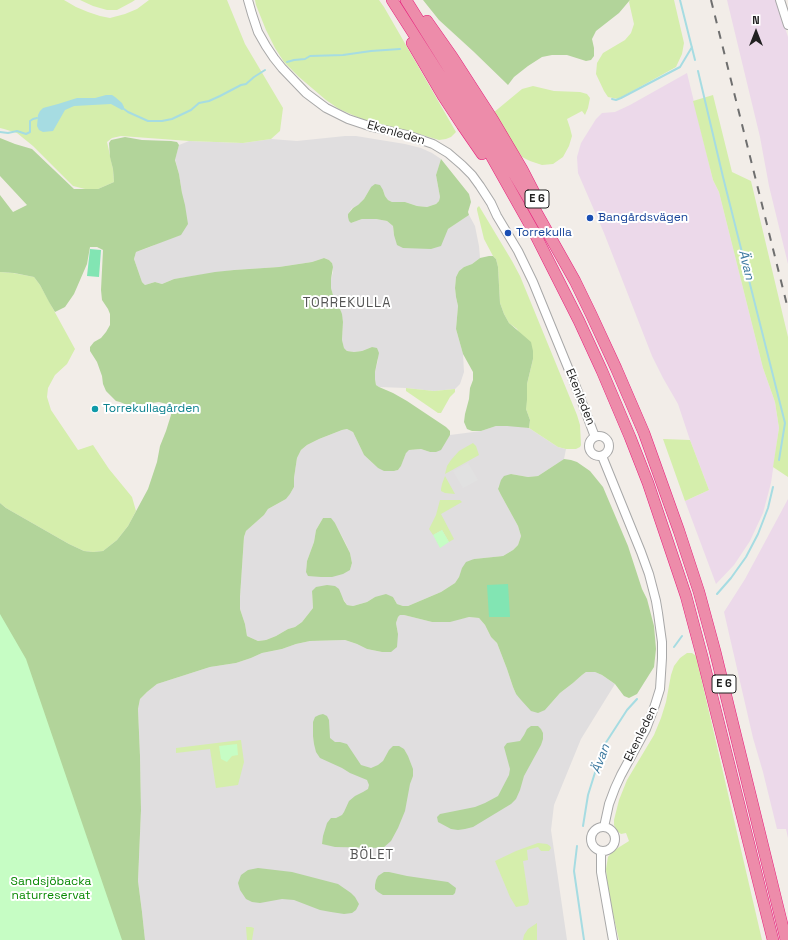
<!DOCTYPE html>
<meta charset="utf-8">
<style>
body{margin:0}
#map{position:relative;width:788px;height:940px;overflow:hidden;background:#f2ede8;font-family:"Space Grotesk",sans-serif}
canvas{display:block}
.north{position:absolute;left:736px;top:12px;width:40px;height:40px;-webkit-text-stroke:3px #fff;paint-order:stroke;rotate:0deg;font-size:11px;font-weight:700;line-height:16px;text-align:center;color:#212121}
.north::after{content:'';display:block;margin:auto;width:14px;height:18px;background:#212121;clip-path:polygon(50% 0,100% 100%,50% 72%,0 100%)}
</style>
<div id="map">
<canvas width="788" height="940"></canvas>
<div class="north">N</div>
</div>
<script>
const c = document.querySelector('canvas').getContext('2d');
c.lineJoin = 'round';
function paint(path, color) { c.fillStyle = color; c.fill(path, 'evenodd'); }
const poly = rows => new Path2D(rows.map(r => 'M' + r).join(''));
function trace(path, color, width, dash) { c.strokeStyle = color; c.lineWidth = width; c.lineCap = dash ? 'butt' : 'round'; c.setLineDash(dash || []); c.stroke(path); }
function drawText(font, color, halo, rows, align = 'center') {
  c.font = font + ' "Space Grotesk",sans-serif'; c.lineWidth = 4; c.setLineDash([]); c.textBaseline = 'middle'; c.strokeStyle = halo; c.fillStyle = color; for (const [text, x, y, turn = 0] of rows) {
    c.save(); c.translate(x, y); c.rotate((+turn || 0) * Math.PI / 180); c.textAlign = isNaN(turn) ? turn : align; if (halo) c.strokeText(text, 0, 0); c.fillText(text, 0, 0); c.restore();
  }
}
paint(poly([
 [345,136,356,136,405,144,421,148,432,153,441,159,436,175,440,197,439,201,436,204,427,207,417,206,405,202,392,202,388,200,385,196,383,190,371,187,364,199,358,206,352,208,348,214,351,223,362,219,376,219,387,221,393,226,394,235,448,229,469,215,475,226,479,246,480,258,472,264,464,267,459,271,456,277,455,288,456,297,458,306,456,329,463,354,464,372,460,384,455,389,434,391,406,388,379,387,376,385,375,379,375,372,378,360,372,347,362,351,354,352,347,351,344,348,342,340,343,322,340,307,333,295,331,288,331,279,333,272,332,263,329,260,324,258,312,262,279,267,234,270,174,279,162,284,155,282,145,285,142,282,134,259,136,252,150,247,163,241,182,193,179,174,175,159,179,145,189,141,243,143,271,139,297,141],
 [496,426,515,426,529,428,558,447,566,449,564,459,538,476,528,477,511,474,499,485,498,489,501,495,518,526,521,536,518,545,513,550,503,556,474,559,463,568,459,577,455,583,441,592,408,606,403,606,397,604,393,597,375,597,367,602,353,606,347,605,341,595,312,591,313,608,302,622,295,627,288,629,276,636,266,640,258,641,247,636,245,624,240,609,240,597,244,537,246,531,264,515,268,509,286,499,290,494,294,487,294,478,297,458,301,450,307,445,319,439,342,430,347,429,353,432,364,455,378,468,394,471,398,470,401,466,406,452,409,450,421,449,430,452,446,441,450,435,481,431],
 [323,518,335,523,346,544,350,553,352,563,350,570,306,572,307,561,314,542,316,530],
 [400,615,404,615,432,622,440,622,469,617,479,618,485,625,491,637,497,643,507,669,513,687,516,694,545,710,560,693,573,683,582,675,586,672,595,672,602,675,615,684,581,739,554,805,551,830,567,940,145,940,142,912,138,881,141,810,140,756,138,709,140,699,147,692,157,684,210,667,236,663,251,658,262,653,282,649,296,644,310,641,345,640,357,644,367,649,382,652,398,634,396,623,398,617]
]), '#e0dedf');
paint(poly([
 [727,0,776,0,788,37,788,264,769,186,760,137],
 [687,73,713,180,719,192,763,368,775,402,779,428,771,483,763,513,750,541,734,565,716,584,685,501,709,490,690,440,678,404,663,378,652,356,604,233,578,173,577,157,581,143,596,119,602,113,615,112,630,105],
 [788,499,788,838,786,829,777,829,763,772,753,738,724,612,745,579]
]), '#ecd9ea');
paint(poly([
 [0,0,64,0,76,7,88,12,100,16,110,18,125,14,137,9,149,0,227,0,245,44,283,108,280,131,271,139,243,143,189,141,121,136,112,138,107,142,113,169,114,182,98,189,85,189,73,186,33,146,17,133,4,129,0,128],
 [80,0,135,0,132,2,117,10,107,10,93,6],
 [255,0,379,0,384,7,456,132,451,137,446,139,439,140,412,132,364,120,339,109,326,100,299,77,284,62,275,48,266,30,256,5],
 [630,0,674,0,684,43,682,54,676,67,618,99,608,97,604,91,596,74,597,63,603,53,625,40,631,33,634,24,629,2],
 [533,86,554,91,580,92,587,94,590,98,588,108,585,115,582,111,567,119,570,128,572,136,569,146,563,157,553,164,542,165,530,161,522,157,493,113,522,89],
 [713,95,732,172,751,181,788,337,788,477,773,467,779,428,775,402,763,368,719,192,713,180,693,101],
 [479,206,512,261,520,276,577,415,580,425,581,445,580,447,576,449,566,449,558,447,529,428,530,420,526,409,527,384,533,359,517,329,509,323,504,314,500,303,498,267,496,259,493,256,484,239,477,210,477,208],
 [0,272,13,273,34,277,40,285,75,349,67,364,55,375,48,388,47,397,51,410,78,450,93,445,109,469,132,497,136,511,128,526,117,540,103,551,93,552,84,551,69,544,6,508,0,503],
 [406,388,434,391,455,389,455,392,450,397,441,413,438,413,406,391],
 [663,439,690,440,709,490,685,501],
 [473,443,476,446,479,455,445,474,447,466,451,460,459,451],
 [445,476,455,494,445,493,441,491,441,489,442,484],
 [440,500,460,500,462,502,441,514,454,539,449,542,442,530,433,535,429,529,436,515],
 [687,653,692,653,696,656,762,940,619,940,608,892,606,869,608,857,613,851,629,841,626,833,621,834,617,831,614,825,614,820,619,800,627,780,654,735,661,718,666,702,671,675,674,666,680,658],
 [241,740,244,762,238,785,216,788,210,749,176,753,176,748],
 [538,843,547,844,550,846,551,848,549,851,541,851,538,847,527,850,528,860,523,861,529,902,527,905,516,907,510,897,495,861,516,851],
 [537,923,537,940,523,940,524,935,528,929],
 [246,927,251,927,254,928,252,940,247,940]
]), '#d5eeac');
paint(poly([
 [423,0,630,0,619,13,596,31,592,39,594,48,594,56,591,60,586,61,567,55,552,55,542,57,528,66,514,77,508,85,474,52,439,20],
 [125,137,142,140,171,141,177,142,179,145,175,160,179,174,182,193,185,205,188,224,181,235,136,252,134,259,142,282,145,285,155,282,162,284,174,279,215,272,234,270,279,267,312,262,324,258,329,260,332,263,333,267,331,279,331,288,333,295,337,301,342,314,343,322,342,340,344,348,347,351,354,352,362,351,372,347,377,348,379,353,375,372,375,379,376,385,379,387,393,393,407,401,446,427,450,431,450,435,441,450,436,452,430,452,421,449,409,450,406,453,401,466,398,470,394,471,384,471,378,468,364,455,353,432,347,429,342,430,319,439,307,445,301,450,297,458,294,478,294,487,290,494,286,499,268,509,264,515,246,531,244,537,240,597,240,609,245,624,247,636,258,641,266,640,276,636,288,629,295,627,302,622,313,608,312,591,316,587,327,585,335,586,339,589,344,601,347,605,353,606,367,602,375,597,386,594,393,597,397,604,403,606,408,606,441,592,455,583,459,577,462,568,466,562,474,559,503,556,513,550,518,545,521,536,518,526,501,495,498,489,501,480,504,476,511,474,528,477,538,476,564,459,571,460,577,462,590,471,603,487,628,546,642,589,647,599,654,626,656,649,654,667,637,694,629,698,624,696,615,684,602,675,595,672,586,672,582,675,573,683,560,693,545,710,538,713,531,711,521,700,516,694,513,687,507,669,497,643,491,637,485,625,479,618,469,617,450,622,432,622,404,615,400,615,398,617,396,623,398,634,397,647,391,652,382,652,367,649,357,644,345,640,310,641,296,644,282,649,262,653,251,658,236,663,210,667,157,684,147,692,140,699,138,709,140,756,141,810,138,881,142,912,145,940,0,940,0,503,6,508,69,544,84,551,93,552,103,551,117,540,128,526,148,489,157,462,160,446,166,431,171,415,171,409,167,404,159,402,137,405,127,405,120,402,116,401,106,391,103,384,102,376,97,362,90,351,90,347,94,342,101,338,106,332,110,325,110,314,108,309,102,300,101,290,103,250,97,247,90,247,87,264,74,294,65,307,55,312,49,302,40,285,34,277,14,273,0,272,0,195,13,212,27,205,0,176,0,138,15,144,32,149,74,189,98,189,114,182,113,169,110,157,109,143,111,140],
 [441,159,469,194,471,202,468,212,469,215,448,229,441,246,431,249,403,248,397,245,394,235,393,226,387,221,376,219,362,219,351,223,349,221,348,217,348,214,353,208,358,205,364,199,371,187,375,184,380,185,383,190,385,196,388,200,392,202,405,202,417,206,427,207,436,204,439,201,440,197,436,175],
 [489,256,493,256,496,259,498,267,500,303,504,314,509,323,531,342,533,351,533,359,527,384,527,400,526,409,530,420,529,428,507,426,496,426,481,431,472,431,467,429,464,422,465,414,469,399,470,388,473,380,473,372,463,354,456,329,458,306,456,297,455,288,456,277,459,271,464,267,472,264,480,258],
 [323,518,331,518,335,523,350,553,352,563,350,570,343,574,332,577,321,577,308,576,306,572,307,561,314,542,316,530],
 [323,714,327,716,329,720,330,738,335,742,340,742,347,744,361,765,371,768,378,765,383,761,389,750,393,746,399,746,404,749,408,756,413,769,413,776,410,784,405,811,398,828,391,841,383,848,335,847,322,844,323,836,327,823,331,818,336,818,342,815,344,812,349,801,355,796,363,792,368,789,369,785,367,780,350,773,342,768,320,758,316,752,314,744,313,736,313,722,315,717,319,715],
 [531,726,538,726,541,729,543,733,543,739,541,745,524,776,520,790,516,799,511,804,473,827,465,829,458,830,451,829,438,822,437,817,440,814,475,807,485,803,498,796,509,775,510,769,504,747,507,743,520,741,524,735,527,729],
 [258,868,292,872,338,884,351,893,355,897,359,904,356,910,352,913,344,914,331,912,320,910,294,900,282,899,260,903,252,902,246,899,240,890,238,883,241,875,248,870],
 [384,872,389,872,407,876,448,882,456,888,455,893,453,895,383,895,378,892,375,889,375,885,376,880,378,876]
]), '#b2d49a');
paint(poly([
 [442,530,449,542,440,548,433,535],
 [0,614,26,659,122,940,0,940],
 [237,744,238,755,232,756,227,762,221,759,219,746]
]), '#c6fdc4');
paint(poly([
 [90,249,101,250,99,277,87,276],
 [508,584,510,617,489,617,487,585]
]), '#82e5b3');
paint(poly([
 [468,463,478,480,463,488,453,471]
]), '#e1e1e1');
paint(poly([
 [106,95,112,95,115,97,122,103,124,107,124,109,122,110,111,104,74,106,65,110,53,131,43,132,39,130,37,126,38,115,40,111,43,108,58,104,77,98,95,98]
]), '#a6dce2');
trace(poly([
 [680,0,695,60],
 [287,62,294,60,305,59,310,56,343,55,371,51,400,49],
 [698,71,723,177,785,423,779,460],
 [612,99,616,100,621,98,680,67,692,47],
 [124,109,128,112,148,121,162,121,172,119,191,110,199,103,209,101,220,96,241,85,246,84,254,77,265,70],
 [0,132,8,133,17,131,26,134,30,132,30,121,33,119,37,118],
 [717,594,731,578,746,557,758,534,768,508,773,487],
 [674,647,682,636],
 [583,826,588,795,598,763,605,744,627,710,637,699],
 [577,846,574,871,584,940]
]), '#a6dce2', 2);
const tertiary = poly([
 [248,0,252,14,258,32,266,46,274,58,282,68,306,93,326,108,348,119,372,127,407,135,433,144,448,153,462,165,472,175,480,186,491,203,497,216,518,251,533,282,580,397,595,437],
 [780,0,788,25],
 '589 446a10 10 0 1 1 20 0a10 10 0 1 1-20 0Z',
 [602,456,641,552,649,574,656,601,658,613,662,642,662,658,660,689,655,705,646,729,621,775,615,788,609,804,604,827],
 '591 839a12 12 0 1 1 24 0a12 12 0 1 1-24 0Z',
 [601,851,601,872,613,940]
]);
const motorway = poly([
 [392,0,489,152,534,232,579,321,602,371,630,437,648,483,686,596,702,656,773,940],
 [406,0,498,147,530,201,575,281,591,314,616,368,644,433,679,531,699,592,715,651,786,940],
 [427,21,453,58,493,120,522,169,539,202],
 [412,43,443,96,462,125,482,154]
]);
trace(tertiary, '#a8a8a8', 10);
trace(motorway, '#e61f7c', 12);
trace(tertiary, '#fff', 8);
trace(motorway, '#ed8caa', 11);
trace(poly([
 [711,0,788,309]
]), '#6f6f6f', 2, [8, 8]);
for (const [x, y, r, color] of [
 [590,218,4,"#1a4fb4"],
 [508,233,4,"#1a4fb4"],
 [95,409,4,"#0f9aa8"]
]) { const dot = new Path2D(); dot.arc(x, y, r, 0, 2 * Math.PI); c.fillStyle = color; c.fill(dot); trace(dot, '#fff', 1.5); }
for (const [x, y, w] of [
 [537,199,24],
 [724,684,24]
]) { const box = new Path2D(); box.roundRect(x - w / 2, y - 9, w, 18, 3); c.fillStyle = '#fff'; c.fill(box); trace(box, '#212121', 1); }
drawText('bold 11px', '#212121', null, [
 ["E 6",537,199],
 ["E 6",724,684]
]);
drawText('12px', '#212121', '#fff', [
 ["Ekenleden",396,133,16],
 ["Ekenleden",580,397,68],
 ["Ekenleden",641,734,-64]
]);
drawText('12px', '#164399', '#fff', [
 ["Bangårdsvägen",598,218],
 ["Torrekulla",516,233]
], 'left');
drawText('12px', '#0d838f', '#fff', [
 ["Torrekullagården",103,409]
], 'left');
drawText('12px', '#0a8a05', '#fff', [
 ["Sandsjöbacka",51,882],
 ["naturreservat",51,896]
]);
drawText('italic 13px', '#3e7aa0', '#fff', [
 ["Ävan",746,265,76],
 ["Ävan",601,759,-69]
]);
c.letterSpacing = '1px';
drawText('13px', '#545454', '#fff', [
 ["TORREKULLA",347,303],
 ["BÖLET",372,855]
]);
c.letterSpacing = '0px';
</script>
